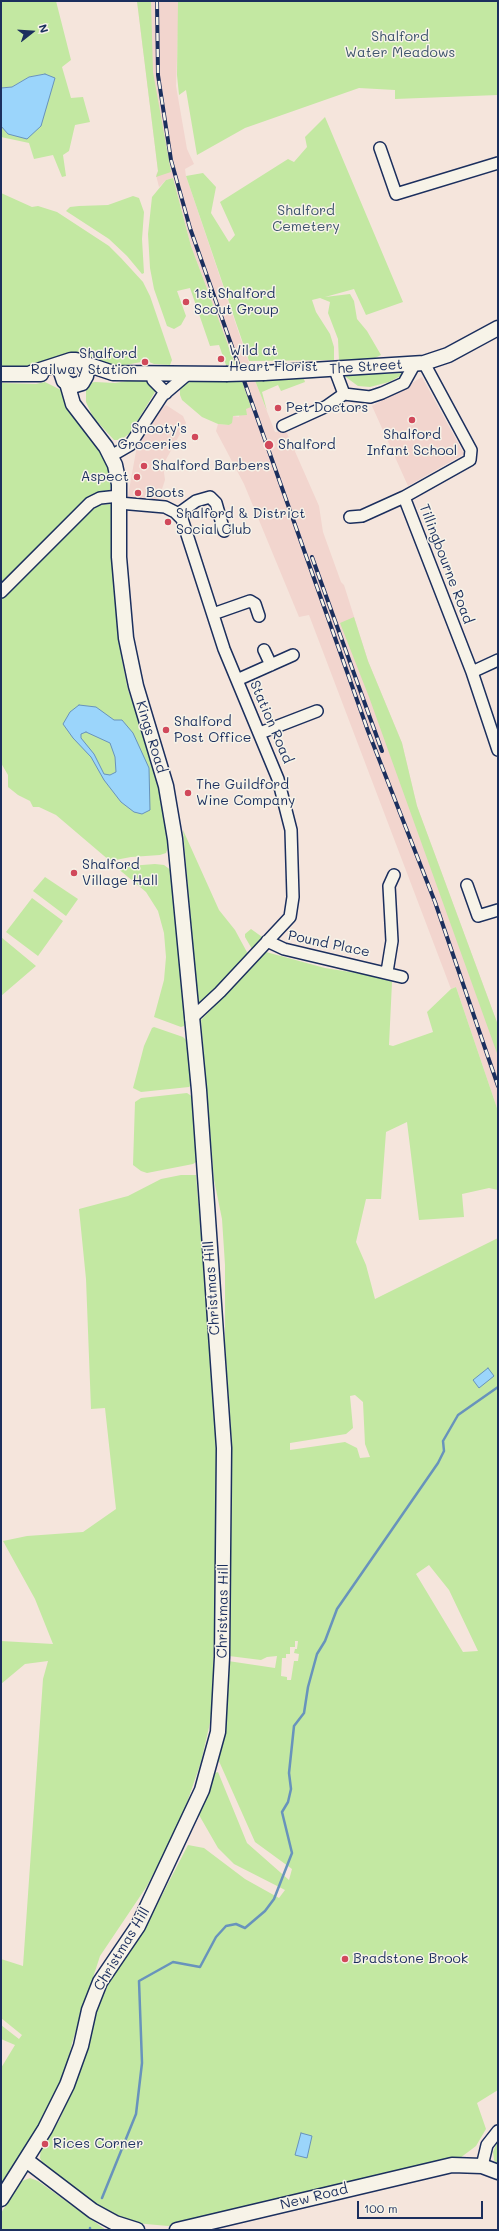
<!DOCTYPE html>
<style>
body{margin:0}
#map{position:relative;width:499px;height:2231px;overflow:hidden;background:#f5e5dc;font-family:Mali,sans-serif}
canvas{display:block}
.frame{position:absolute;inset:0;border:2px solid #1b2f5e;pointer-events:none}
.north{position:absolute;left:12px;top:12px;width:40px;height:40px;-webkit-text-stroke:3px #f7f3e8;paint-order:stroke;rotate:73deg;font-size:11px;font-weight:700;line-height:16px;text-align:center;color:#1b2f5e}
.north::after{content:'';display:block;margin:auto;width:14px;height:18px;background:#1b2f5e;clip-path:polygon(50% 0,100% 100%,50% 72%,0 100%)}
.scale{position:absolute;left:357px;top:2201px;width:126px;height:18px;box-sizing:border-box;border:2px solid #1b2f5e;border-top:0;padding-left:5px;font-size:12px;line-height:14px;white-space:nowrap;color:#1b2f5e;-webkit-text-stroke:3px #f7f3e8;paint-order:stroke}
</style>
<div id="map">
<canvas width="499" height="2231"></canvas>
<div class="frame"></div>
<div class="north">N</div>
<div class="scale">100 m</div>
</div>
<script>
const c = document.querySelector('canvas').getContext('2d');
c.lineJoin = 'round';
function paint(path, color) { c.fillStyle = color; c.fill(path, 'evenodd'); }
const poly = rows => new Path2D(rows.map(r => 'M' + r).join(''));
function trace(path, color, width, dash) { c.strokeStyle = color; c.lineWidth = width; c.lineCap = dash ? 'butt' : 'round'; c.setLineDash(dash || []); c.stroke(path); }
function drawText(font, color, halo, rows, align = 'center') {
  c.font = font + ' Mali,sans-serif'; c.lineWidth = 3; c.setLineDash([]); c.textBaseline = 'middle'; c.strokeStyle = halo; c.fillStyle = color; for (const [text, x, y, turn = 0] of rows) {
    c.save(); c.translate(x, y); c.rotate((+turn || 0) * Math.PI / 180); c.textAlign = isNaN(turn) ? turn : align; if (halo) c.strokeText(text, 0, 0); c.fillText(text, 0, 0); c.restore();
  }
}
paint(poly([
 [137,1,179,1,176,86,187,149,194,164,185,169,186,176,254,378,275,432,286,431,319,506,323,532,341,582,344,585,368,661,402,743,417,806,498,1025,498,1111,456,987,451,989,309,615,299,617,244,484,216,431,218,424,229,425,233,416,239,417,242,381,233,381,231,366,236,366,191,246,173,178,166,180,159,187,156,175,158,171],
 [422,377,464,454,408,486,372,406],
 [166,405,183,416,186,423,163,465,165,480,157,504,127,501,137,446,157,413]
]), '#f2d5ce');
paint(poly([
 [1,1,56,1,71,60,62,67,71,98,83,97,90,122,75,125,69,151,63,155,66,176,62,177,53,155,34,159,29,143,1,137,1,126,8,134,45,74,29,77,12,87,1,88],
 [137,1,151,1,153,72,171,172,156,177,158,171],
 [178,1,498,1,498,95,395,99,395,90,359,88,245,128,197,155,186,90,179,95,177,75],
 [325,117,403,302,366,315,354,289,325,297,350,294,354,301,357,319,367,331,381,355,373,359,339,361,338,339,328,313,330,302,320,298,312,300,316,312,330,334,334,347,334,360,249,361,186,176,203,173,216,187,211,213,229,242,235,235,220,202,288,159,294,162,307,147,305,137],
 [173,178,191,246,236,366,226,365,219,345,210,346,190,288,177,291,186,316,181,325,174,329,167,326,154,289,150,268,148,234,152,197,166,180],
 [1,193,32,207,38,206,57,212,109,246,121,258,143,282,150,296,172,360,170,365,154,364,147,361,114,367,93,360,85,354,75,353,66,354,46,364,1,369],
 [133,196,139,198,144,212,142,239,144,273,142,274,127,256,109,239,66,211,70,207,79,206,108,205],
 [406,373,389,382,370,387,358,386,343,375],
 [331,375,330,377,304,379,305,382,281,391,278,385,262,392,267,411,254,378],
 [146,378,156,389,155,392,130,433,121,440,114,440,93,417,86,402,86,388,90,383,95,382,115,383],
 [197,379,242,381,251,407,246,409,247,415,233,416,232,423,229,425,218,424,202,417,182,400,180,395,180,390,185,384],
 [45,382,61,390,71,413,96,443,111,473,111,487,108,493,1,586,1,383,36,384],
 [111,504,113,507,118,629,122,660,128,690,145,737,159,786,168,831,168,847,166,853,160,855,131,857,110,861,56,815,39,807,33,807,30,801,18,795,8,787,8,775,1,763,1,598,90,511,100,505],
 [354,617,368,661,402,743,417,806,498,1025,498,1056,369,697,340,623],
 [183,830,219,910,235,930,248,954,246,961,204,1003,198,1003],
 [155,864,164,865,172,871,186,1017,184,1026,181,1027,154,1017,164,980,166,957,164,933,158,911,146,892,116,867],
 [45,877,78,899,66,916,33,891],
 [32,898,63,921,38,956,6,932],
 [251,929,265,939,256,948,252,949,245,937,245,934],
 [1,937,36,966,1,996],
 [266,952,325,968,375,976,392,982,389,1045,393,1046,433,1032,427,1012,451,989,456,987,498,1111,498,1190,489,1188,462,1194,464,1217,419,1220,407,1122,386,1132,381,1199,366,1199,356,1242,366,1265,375,1299,498,1238,498,2090,477,2103,486,2129,476,2146,460,2158,168,2226,135,2223,109,2214,45,2168,40,2158,41,2147,59,2121,80,2070,98,2008,115,1968,147,1924,188,1845,204,1848,245,1879,279,1898,285,1890,234,1864,218,1848,199,1815,215,1773,218,1772,247,1843,289,1880,292,1869,255,1842,218,1759,226,1723,228,1661,275,1668,277,1656,267,1657,261,1660,229,1656,232,1445,225,1345,225,1265,222,1219,214,1180,201,1020],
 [355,1395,363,1402,365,1444,370,1457,360,1458,357,1448,345,1442,290,1450,290,1443,346,1434,353,1428,350,1396],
 [429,1565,449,1590,478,1651,463,1652,416,1574],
 [295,1641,298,1641,297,1649,295,1649,294,1653,299,1654,298,1661,294,1661,291,1680,287,1680,287,1677,281,1676,282,1658,286,1658,286,1654,290,1654,290,1647,295,1647],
 [154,1027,183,1037,187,1041,192,1084,189,1087,141,1092,133,1088,144,1046,152,1028],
 [187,1093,193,1097,196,1162,193,1164,147,1173,141,1171,133,1165,135,1102,141,1098],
 [181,1175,196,1175,217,1427,218,1474,212,1714,201,1762,181,1820,147,1886,100,1956,72,2043,65,2073,45,2118,1,2187,1,2068,15,2045,1,2039,1,2025,19,2039,22,2035,1,2018,1,1959,23,1966,43,1679,48,1661,25,1664,1,1684,1,1641,53,1644,35,1599,3,1541,27,1536,83,1532,116,1509,105,1408,91,1409,86,1279,79,1209,128,1196,161,1179],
 [498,2140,498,2166,494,2160,493,2152],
 [30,2178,38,2181,106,2230,1,2230,1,2213,22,2181]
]), '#c3e8a2');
const water = poly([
 [45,74,55,78,41,126,27,139,8,134,1,126,1,88,12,87,29,77,45,74],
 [79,705,96,707,114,720,122,720,133,733,149,768,150,810,142,814,134,812,121,802,104,780,91,757,73,738,63,724,70,712,79,705],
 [86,732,110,743,115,757,116,772,110,775,104,774,94,754,81,738,81,734,86,732],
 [488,1368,494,1376,479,1388,473,1380,488,1368],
 [301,2133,312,2136,307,2158,295,2155,301,2133]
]);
paint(water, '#9bd5fb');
trace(water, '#6893bc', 1);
trace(poly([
 [102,2198,136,2114,142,2063,139,1981,173,1962,200,1967,216,1937,226,1926,236,1924,245,1928,265,1911,274,1899,292,1853,282,1812,288,1802,291,1789,289,1773,294,1726,304,1713,308,1687,317,1654,325,1641,337,1609,438,1463,444,1451,443,1441,458,1415,498,1387],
 [90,2230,90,2228]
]), '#6893bc', 2.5);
const minor = poly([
 [380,148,396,194,498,163],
 [424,363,471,450,470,460,404,497,472,672,498,750],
 [335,370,344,394],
 [152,374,153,380,166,393],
 [283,426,327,406,344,394,370,397,382,393,404,383,414,365],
 [111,456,130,445,162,396,189,373],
 [119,503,165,507,175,512,182,519,224,649,278,779,291,830,293,897,290,917,220,992,191,1019],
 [178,514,196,501,210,497,216,503,224,531],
 [350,517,362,516,404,497],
 [1,592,90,503,100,498,119,496],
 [213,614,250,601,255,604,259,616],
 [264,650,271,665],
 [472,672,498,660],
 [237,680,293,655],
 [260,733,317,711],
 [467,885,478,916,498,910],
 [267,941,284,949,402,977],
 [387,972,392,941,389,886,394,875],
 [482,2166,487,2145,498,2131]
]);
const major = poly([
 [83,363,113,373,226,374],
 [31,373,71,360,76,360,83,363,87,370,86,376,82,383,72,386,64,381,61,372,66,363],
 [264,373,424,363,448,355,498,328],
 [1,374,41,374],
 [26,2160,93,2211,115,2223,137,2230],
 [1,2199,45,2129,67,2085,81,2046,89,2010,100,1982,138,1926,202,1790,218,1732,222,1657,224,1448,199,1090,175,839,166,786,136,686,126,638,119,557,119,484,115,465,106,447,73,404,67,383],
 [177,2230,452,2165,482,2166,498,2172]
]);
trace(minor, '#1b2f5e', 14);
trace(major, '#1b2f5e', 17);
trace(minor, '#f7f3e8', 11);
trace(major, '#f7f3e8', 14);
const rail = poly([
 [157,1,158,75,171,160,190,228,368,731,435,902,498,1086],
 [312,557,382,751]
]);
trace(rail, '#1b2f5e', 4);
trace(rail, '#f7f3e8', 2.5, [8]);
const majorBridge = poly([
 [226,374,264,373]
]);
trace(majorBridge, '#1b2f5e', 17, []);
trace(majorBridge, '#f7f3e8', 14);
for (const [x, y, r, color] of [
 [186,302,4,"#d1495b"],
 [221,359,4,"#d1495b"],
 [145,362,4,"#d1495b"],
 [278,408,4,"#d1495b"],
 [412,420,4,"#d1495b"],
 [195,437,4,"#d1495b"],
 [269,445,5,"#d1495b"],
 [144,466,4,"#d1495b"],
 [137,477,4,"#d1495b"],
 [138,493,4,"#d1495b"],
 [168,522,4,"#d1495b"],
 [166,730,4,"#d1495b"],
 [188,793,4,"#d1495b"],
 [74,873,4,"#d1495b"],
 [345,1959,4,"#d1495b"],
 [45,2144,4,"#d1495b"]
]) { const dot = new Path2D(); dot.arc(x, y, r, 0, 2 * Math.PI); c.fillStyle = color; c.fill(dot); trace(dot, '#f7f3e8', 1.5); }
drawText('14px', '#3d546c', '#f7f3e8', [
 ["Shalford",400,37],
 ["Water Meadows",400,53],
 ["Shalford",306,211],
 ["Cemetery",306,227]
]);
drawText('14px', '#1b2f5e', '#f7f3e8', [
 ["1st Shalford",194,294],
 ["Scout Group",194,310],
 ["Wild at",229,351],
 ["Heart Florist",229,367],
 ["Shalford",137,354,"right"],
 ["Railway Station",137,370,"right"],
 ["Pet Doctors",286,408],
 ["Snooty's",187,429,"right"],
 ["Groceries",187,445,"right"],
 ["Shalford",412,435,"center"],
 ["Infant School",412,451,"center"],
 ["Shalford",278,445],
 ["Shalford Barbers",152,466],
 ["Aspect",129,477,"right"],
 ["Boots",146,493],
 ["Shalford & District",176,514],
 ["Social Club",176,530],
 ["Shalford",174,722],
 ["Post Office",174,738],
 ["The Guildford",196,785],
 ["Wine Company",196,801],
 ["Shalford",82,865],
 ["Village Hall",82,881],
 ["Bradstone Brook",353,1959],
 ["Rices Corner",53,2144]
], 'left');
drawText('14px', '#1b2f5e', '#f7f3e8', [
 ["The Street",366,367,-4],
 ["Tillingbourne Road",446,564,69],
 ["Station Road",271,722,67],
 ["Kings Road",151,737,73],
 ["Pound Place",329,944,12],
 ["Christmas Hill",212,1288,-94],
 ["Christmas Hill",223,1611,-89],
 ["Christmas Hill",122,1949,-59],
 ["New Road",314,2197,-14]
]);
</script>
